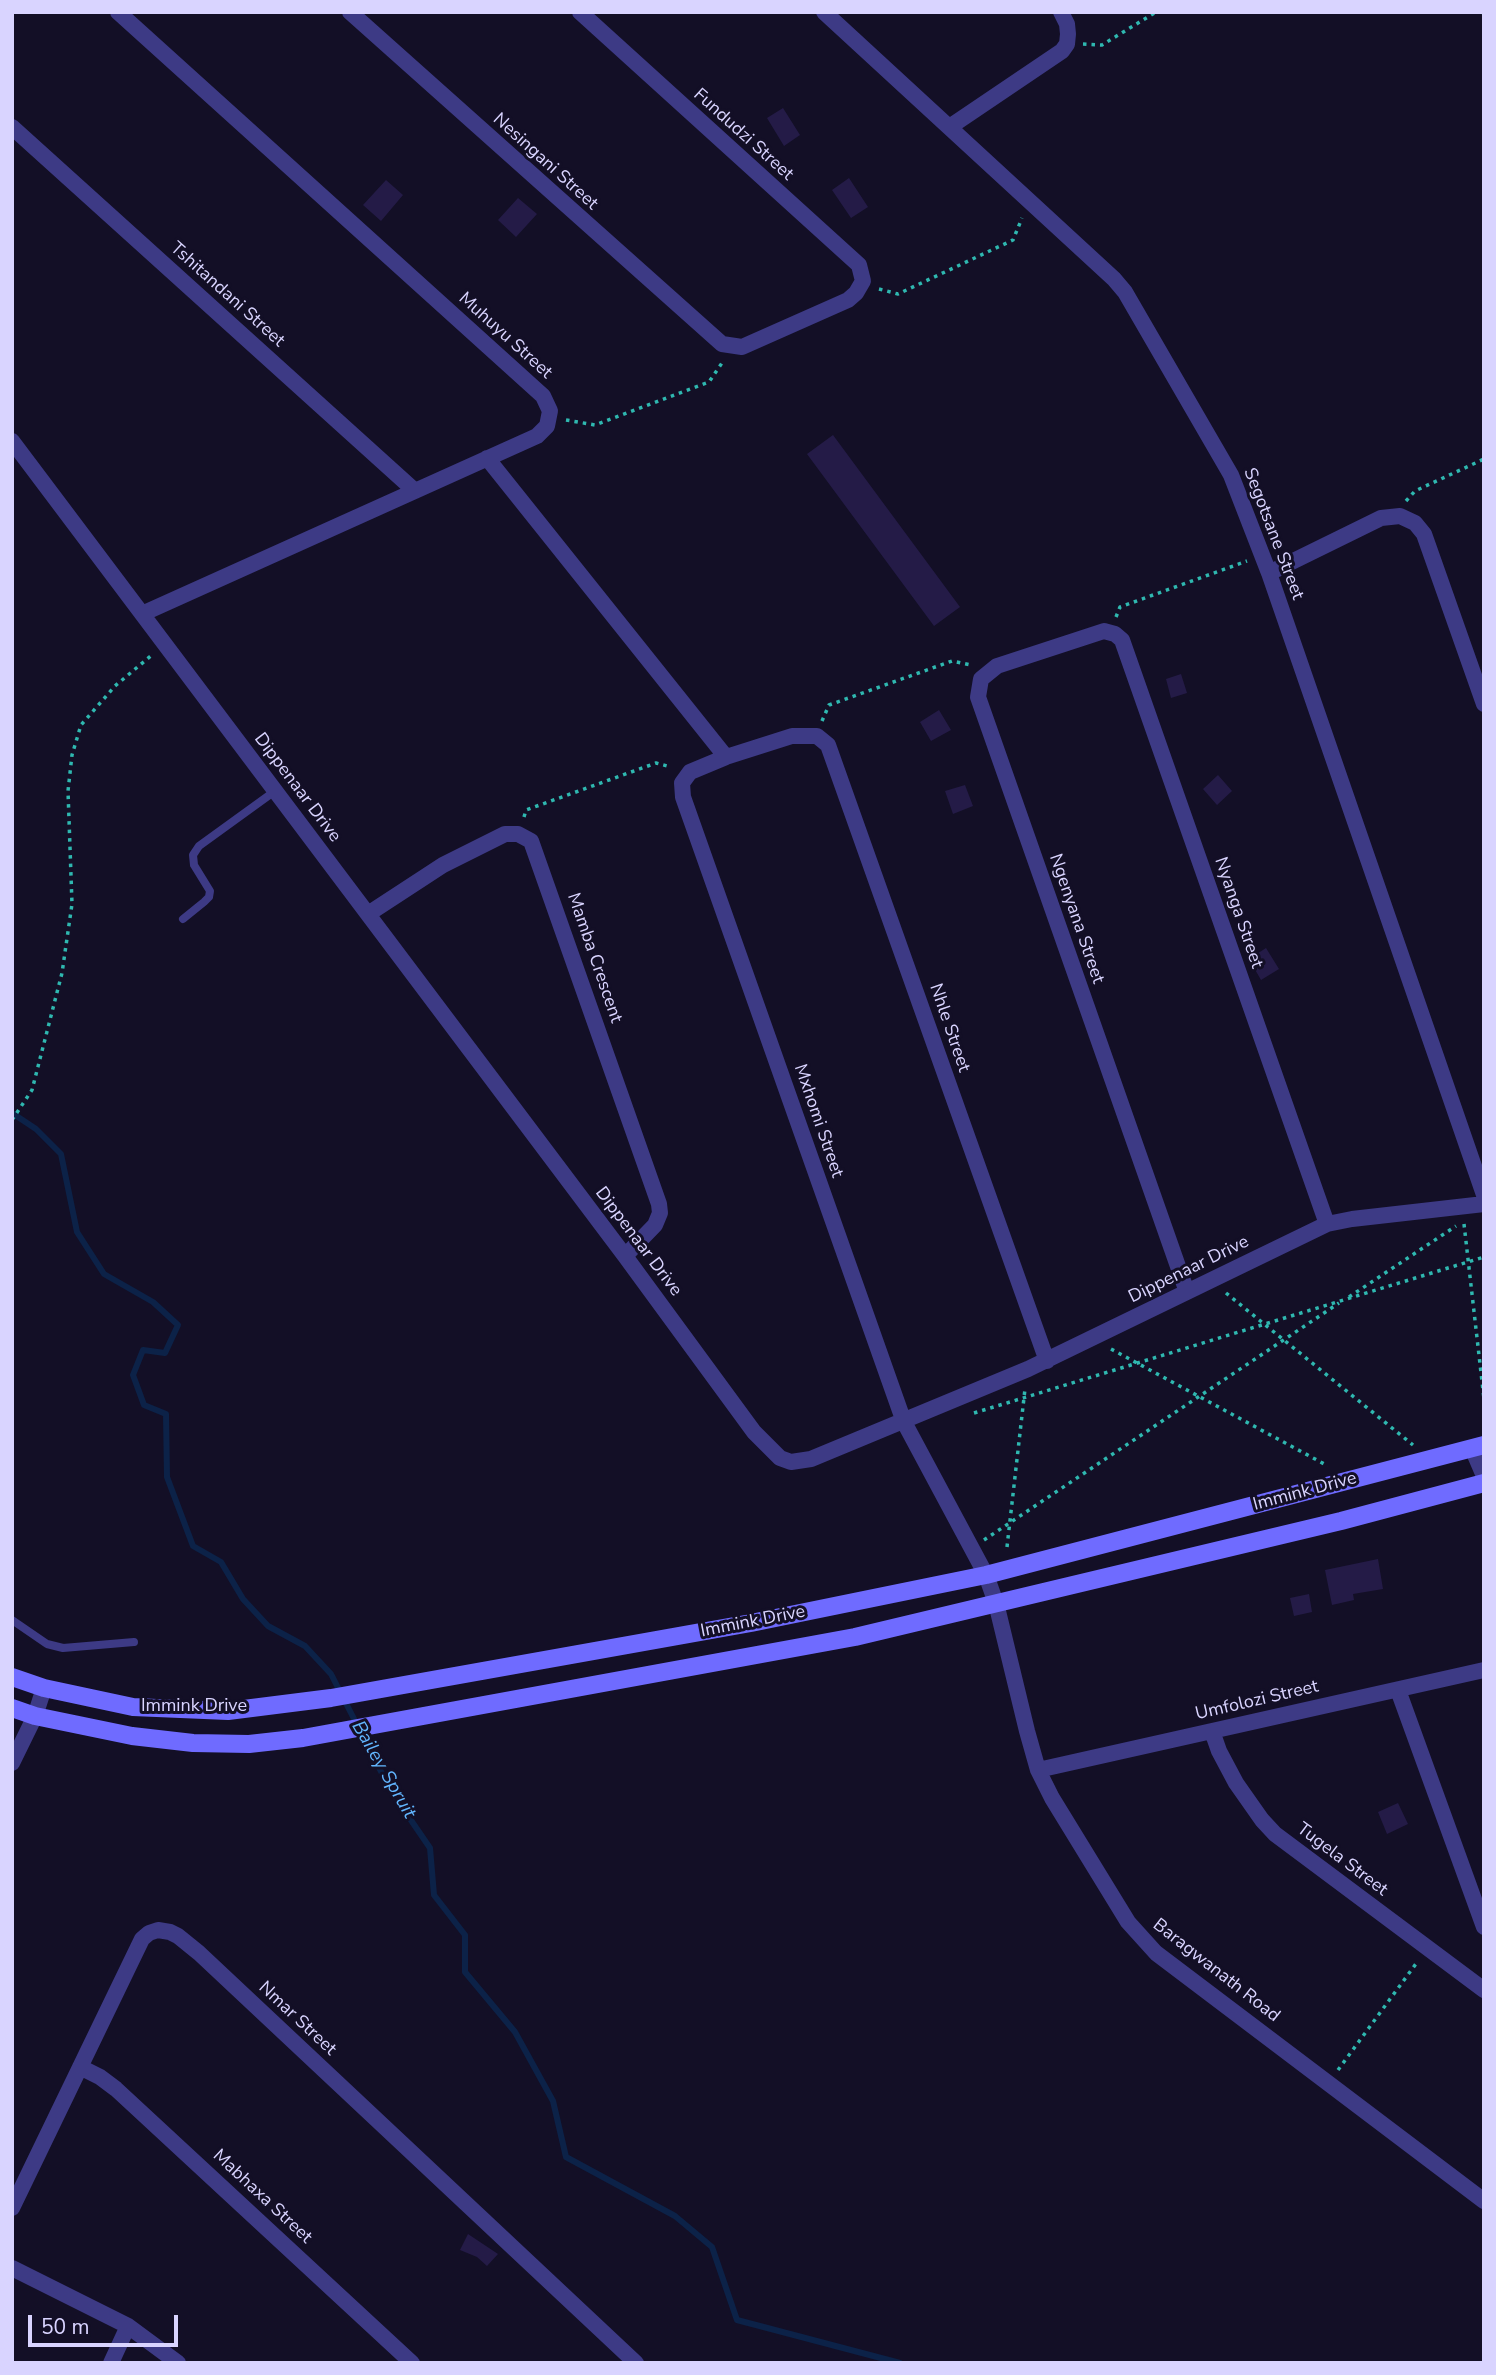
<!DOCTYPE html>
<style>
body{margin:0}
#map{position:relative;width:1496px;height:2375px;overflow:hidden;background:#130f26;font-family:"Nunito Sans",sans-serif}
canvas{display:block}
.frame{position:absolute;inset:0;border:14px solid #d9d4ff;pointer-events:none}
.scale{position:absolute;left:28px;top:2315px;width:150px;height:32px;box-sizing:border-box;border:4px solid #d9d4ff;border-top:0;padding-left:9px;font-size:21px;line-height:24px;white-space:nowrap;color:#d9d4ff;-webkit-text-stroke:5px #130f26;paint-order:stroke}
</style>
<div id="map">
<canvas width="1496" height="2375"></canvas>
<div class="frame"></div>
<div class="scale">50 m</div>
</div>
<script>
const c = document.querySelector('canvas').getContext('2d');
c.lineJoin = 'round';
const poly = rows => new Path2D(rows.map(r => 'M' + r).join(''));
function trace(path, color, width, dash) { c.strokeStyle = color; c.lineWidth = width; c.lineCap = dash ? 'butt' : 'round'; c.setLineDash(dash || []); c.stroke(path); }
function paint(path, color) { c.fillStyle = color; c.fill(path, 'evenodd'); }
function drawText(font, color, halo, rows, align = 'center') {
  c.font = font + ' "Nunito Sans",sans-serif'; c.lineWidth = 6; c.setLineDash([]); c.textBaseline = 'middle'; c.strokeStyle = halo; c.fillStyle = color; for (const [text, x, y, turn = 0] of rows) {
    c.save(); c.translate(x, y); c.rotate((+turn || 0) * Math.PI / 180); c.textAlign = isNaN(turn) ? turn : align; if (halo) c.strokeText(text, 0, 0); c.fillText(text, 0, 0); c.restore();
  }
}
trace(poly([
 [12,1113,36,1129,61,1154,77,1232,104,1274,153,1302,178,1325,165,1353,143,1350,133,1375,144,1405,166,1414,167,1477,193,1546,221,1562,243,1599,268,1626,305,1646,331,1674,391,1791,430,1848,434,1895,465,1935,465,1972,515,2032,553,2101,566,2157,675,2216,712,2247,737,2320,900,2363]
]), '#0c2248', 6);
paint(poly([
 [783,108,800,135,784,146,767,118],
 [849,178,868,207,851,218,832,190],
 [386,180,403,195,381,221,363,205],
 [518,198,537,214,516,237,498,220],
 [833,435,960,607,934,626,807,454],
 [1181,674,1187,693,1171,698,1166,679],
 [939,710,951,730,931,741,920,722],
 [1218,775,1232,791,1217,805,1203,789],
 [965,785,973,806,953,814,945,791],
 [1266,948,1279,969,1261,980,1249,959],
 [1378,1559,1383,1589,1353,1594,1354,1600,1332,1605,1325,1570],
 [1309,1594,1312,1612,1294,1616,1290,1598],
 [1398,1803,1408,1824,1387,1834,1378,1812],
 [468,2234,498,2254,487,2266,477,2257,460,2250]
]), '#241b47');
trace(poly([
 [1482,12,1484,14],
 [1083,44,1102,45,1156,12],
 [879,289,898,294,1013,240,1022,218],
 [566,420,595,425,709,382,724,360],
 [1406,501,1415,491,1484,459],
 [1116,617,1120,607,1247,561],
 [822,721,829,705,952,661,971,665],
 [524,817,526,810,656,763,671,767],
 [12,1120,32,1090,62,973,72,904,68,791,72,755,81,725,115,686,153,654],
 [1464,1224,1484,1399],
 [1226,1293,1413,1445],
 [1349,1297,1456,1226],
 [1111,1349,1328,1466],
 [974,1413,1484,1257],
 [984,1540,1339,1303],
 [1007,1547,1025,1389],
 [1338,2070,1418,1961]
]), '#2fb8b0', 3.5, [3.5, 5]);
trace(poly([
 [183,919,204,902,209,897,210,891,194,865,193,855,199,846,275,791],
 [12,1620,47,1644,63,1648,134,1642]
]), '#3d3a85', 8);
trace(poly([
 [118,12,543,396,550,411,547,426,537,436,144,613],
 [350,12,722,344,742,347,848,300,856,293,863,281,859,265,580,12],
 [824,12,1114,279,1125,292,1231,475,1269,573,1484,1195],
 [951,126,1062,51,1067,44,1068,34,1067,24,1061,12],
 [12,127,415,491],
 [12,441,625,1256,754,1432,780,1458,791,1462,811,1459,1028,1369,1327,1224,1352,1219,1484,1204],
 [487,458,726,757],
 [1269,573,1381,518,1400,516,1415,523,1424,534,1484,704],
 [368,914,443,865,505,834,518,834,531,841,659,1204,660,1213,655,1225,625,1256],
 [1187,1292,978,697,981,679,997,666,1104,631,1115,634,1122,640,1327,1224],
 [1047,1361,828,745,817,736,792,736,726,757,690,772,682,783,683,797,904,1422,986,1575,996,1603,1027,1731,1038,1770,1052,1798,1128,1922,1156,1953,1484,2201],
 [1472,1448,1484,1476],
 [1398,1690,1484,1927],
 [1212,1731,1219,1751,1236,1783,1262,1820,1275,1834,1484,1990],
 [12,1763,35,1716,44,1688],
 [1038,1770,1484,1670],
 [80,2067,100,2077,116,2089,412,2363],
 [12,2208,142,1939,149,1933,158,1930,170,1932,178,1936,199,1953,636,2363],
 [12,2268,128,2326,178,2363],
 [111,2363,128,2326]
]), '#3d3a85', 16);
trace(poly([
 [12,1677,44,1688,133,1707,228,1711,331,1698,751,1623,986,1575,1484,1445],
 [12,1708,35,1716,132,1736,193,1743,249,1744,303,1738,855,1637,1341,1521,1484,1483]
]), '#6f6bff', 18);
drawText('18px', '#d9d4ff', '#130f26', [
 ["Fundudzi Street",743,135,42],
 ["Nesingani Street",545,162,42],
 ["Tshitandani Street",227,295,42],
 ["Muhuyu Street",505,336,42],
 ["Segotsane Street",1273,534,69],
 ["Dippenaar Drive",297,788,53],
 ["Nyanga Street",1238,913,71],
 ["Ngenyana Street",1076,919,71],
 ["Mamba Crescent",594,958,71],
 ["Nhle Street",949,1028,71],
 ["Mxhomi Street",818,1121,71],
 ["Dippenaar Drive",638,1242,53],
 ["Dippenaar Drive",1189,1270,-26],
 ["Immink Drive",1305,1492,-15],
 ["Immink Drive",753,1622,-11],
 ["Umfolozi Street",1257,1701,-13],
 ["Immink Drive",194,1707],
 ["Tugela Street",1342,1860,37],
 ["Baragwanath Road",1216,1971,38],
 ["Nmar Street",297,2019,43],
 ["Mabhaxa Street",262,2197,43]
]);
drawText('italic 19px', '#62b6ff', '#130f26', [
 ["Bailey Spruit",383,1770,60]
]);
</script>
